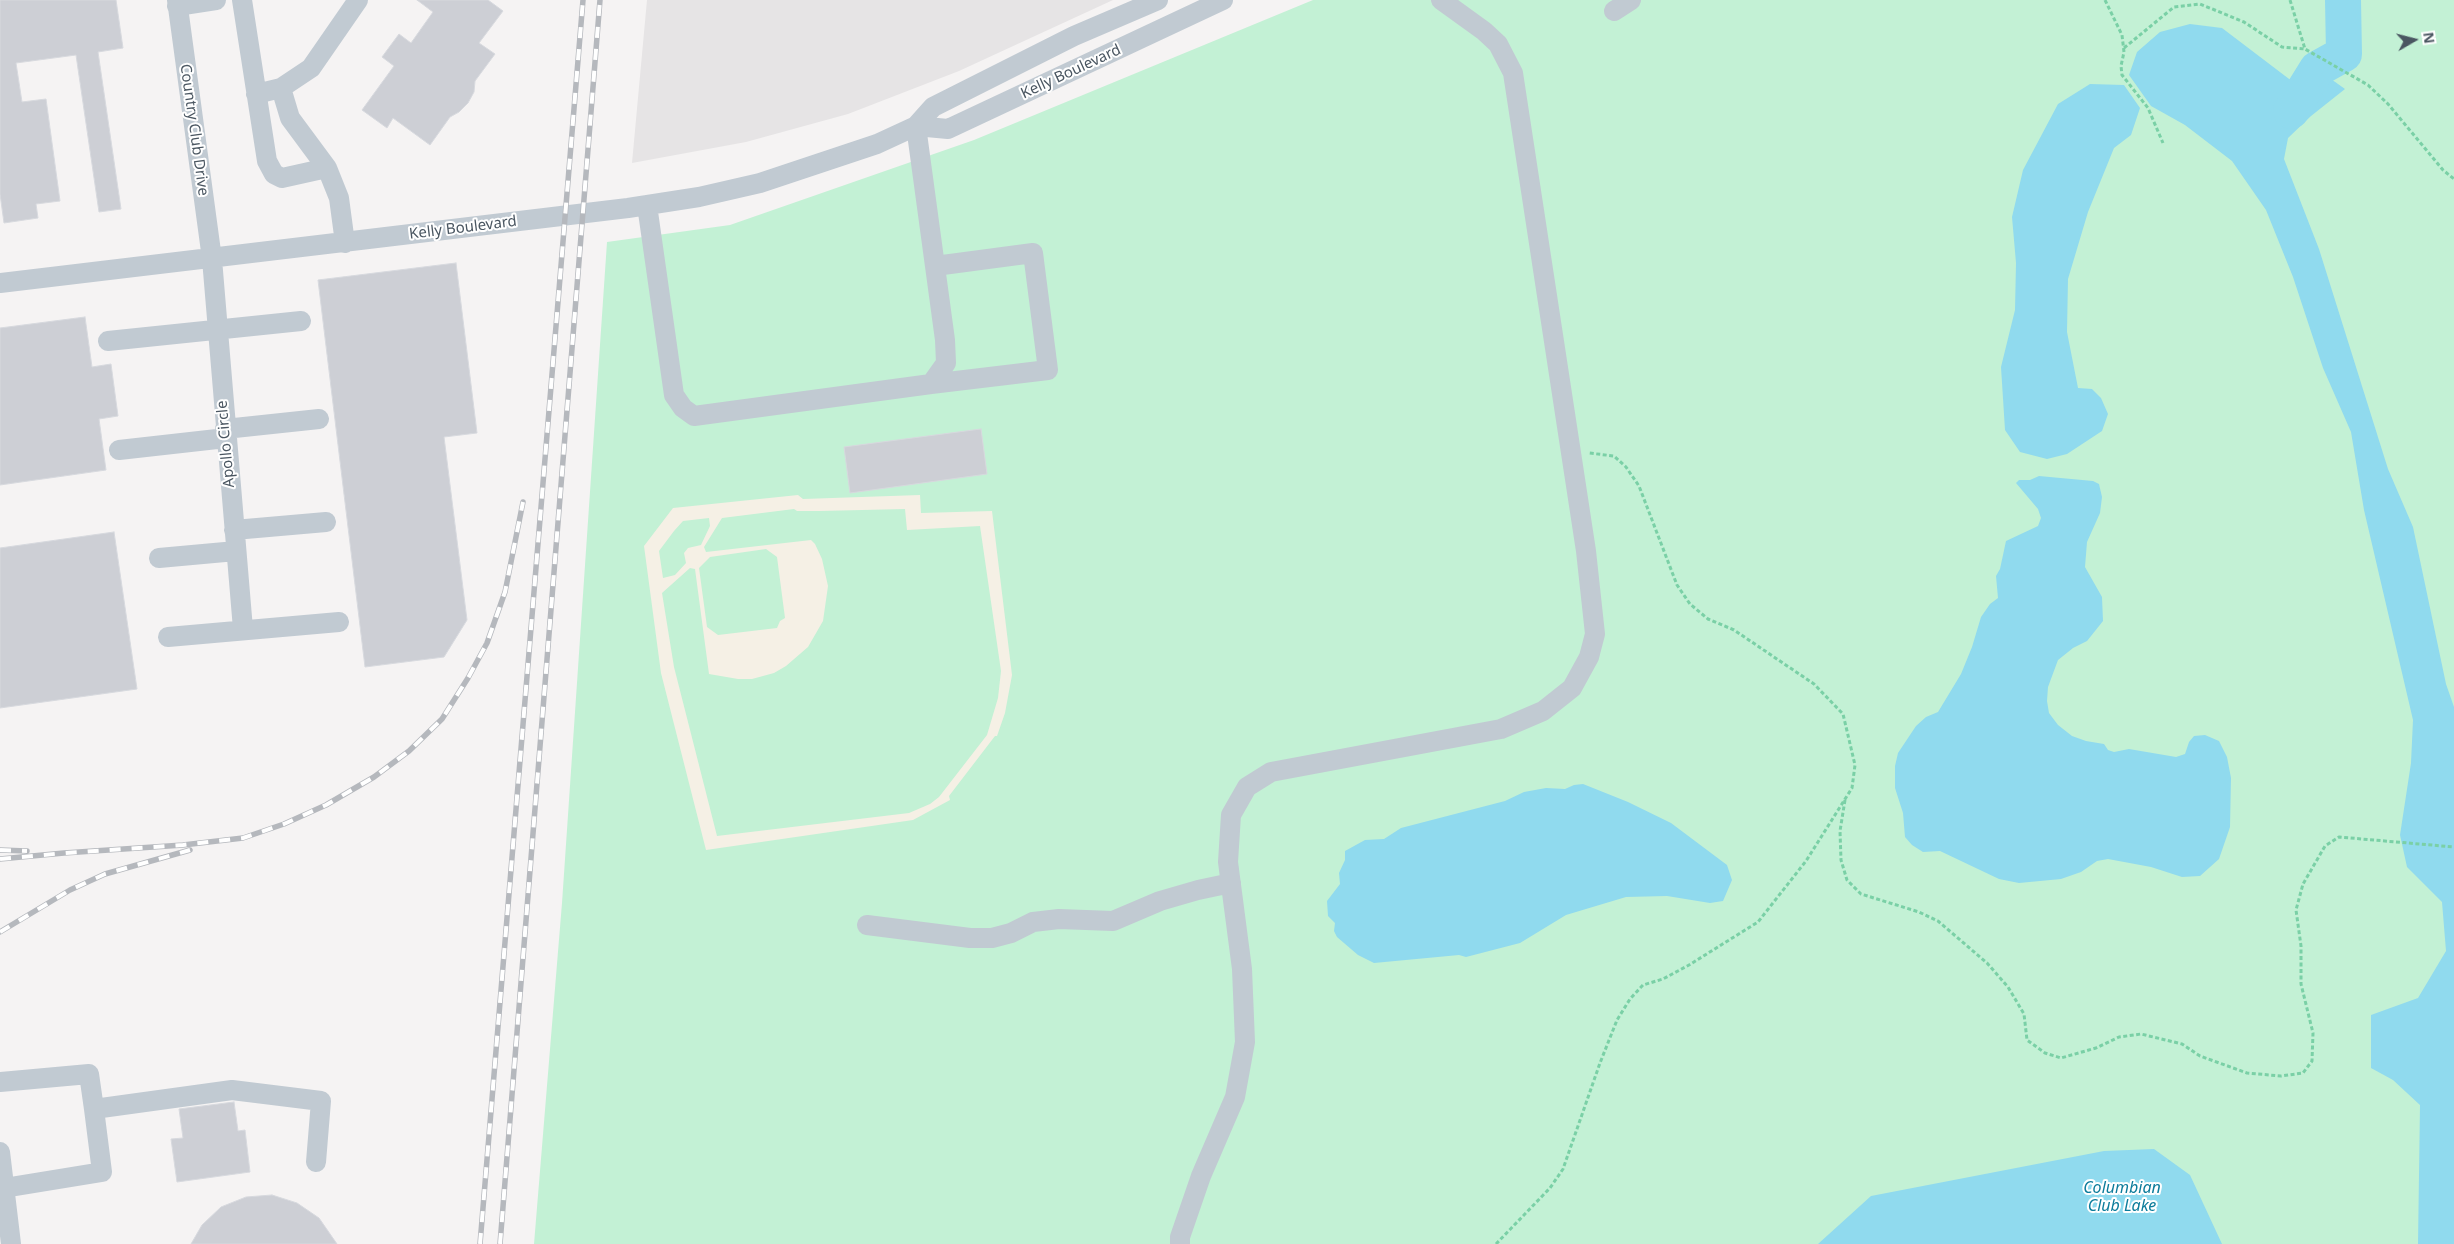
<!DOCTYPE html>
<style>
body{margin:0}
#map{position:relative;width:2454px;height:1244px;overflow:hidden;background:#f5f3f3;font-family:"Noto Sans",sans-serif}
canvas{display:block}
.north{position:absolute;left:2389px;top:15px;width:50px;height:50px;-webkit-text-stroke:4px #fff;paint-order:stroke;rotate:82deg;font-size:14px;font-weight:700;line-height:20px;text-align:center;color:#4a5661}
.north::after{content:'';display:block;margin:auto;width:18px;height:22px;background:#4a5661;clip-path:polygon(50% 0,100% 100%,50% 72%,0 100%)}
</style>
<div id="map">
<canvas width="2454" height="1244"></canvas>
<div class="north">N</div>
</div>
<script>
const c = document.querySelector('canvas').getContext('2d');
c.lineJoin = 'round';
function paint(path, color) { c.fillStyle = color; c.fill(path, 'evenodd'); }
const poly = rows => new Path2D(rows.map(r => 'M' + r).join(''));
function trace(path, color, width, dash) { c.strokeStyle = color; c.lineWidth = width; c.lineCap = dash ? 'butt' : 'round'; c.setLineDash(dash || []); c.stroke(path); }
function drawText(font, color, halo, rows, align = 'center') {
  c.font = font + ' "Noto Sans",sans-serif'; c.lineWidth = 4; c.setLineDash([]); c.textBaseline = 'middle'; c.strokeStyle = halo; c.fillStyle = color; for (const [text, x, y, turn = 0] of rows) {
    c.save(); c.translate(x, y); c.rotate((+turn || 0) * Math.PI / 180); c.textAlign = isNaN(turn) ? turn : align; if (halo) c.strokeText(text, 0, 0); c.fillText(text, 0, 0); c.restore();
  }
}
paint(poly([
 [647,0,1113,0,959,71,848,114,746,142,632,163]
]), '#e6e4e5');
paint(poly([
 [1313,0,2454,0,2454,1244,534,1244,562,903,607,242,730,225,974,140]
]), '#c3f1d5');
paint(poly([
 [798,495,803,499,920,495,921,513,992,511,1012,675,1005,713,997,736,995,736,949,796,950,800,913,820,706,850,661,673,644,546,673,508],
 [794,509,797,511,819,511,905,509,907,530,980,526,1001,671,998,698,987,735,939,797,930,804,909,813,717,836,674,667,662,593,690,568,695,569,709,674,738,679,752,679,774,673,786,666,808,647,823,621,828,586,822,559,815,544,811,540,706,552,704,547,722,518],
 [709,518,710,526,701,545,688,548,684,553,686,563,675,575,663,578,659,551,674,531,683,521],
 [766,549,777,557,785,618,780,621,777,628,718,635,707,627,699,568,710,557]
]), '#f5f0e5');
paint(poly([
 [2190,24,2222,28,2297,85,2317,69,2345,89,2311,116,2288,138,2284,159,2319,249,2388,469,2413,527,2446,684,2454,707,2454,1244,2418,1244,2420,1105,2393,1080,2371,1068,2371,1015,2418,998,2446,951,2442,902,2407,867,2400,835,2411,763,2413,720,2364,510,2351,432,2323,368,2293,277,2266,210,2232,161,2185,125,2151,106,2129,75,2137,52,2160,32],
 [2090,84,2124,85,2140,108,2131,135,2114,148,2088,212,2068,279,2067,332,2078,388,2092,389,2101,398,2108,414,2102,431,2067,454,2047,459,2020,452,2005,430,2001,367,2015,310,2016,263,2012,217,2023,170,2058,104],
 [2039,476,2093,481,2099,484,2102,497,2100,513,2087,542,2085,567,2102,597,2103,621,2087,641,2073,648,2058,660,2048,687,2047,701,2049,713,2058,725,2072,736,2086,741,2104,744,2108,750,2114,752,2129,749,2176,757,2185,754,2189,742,2194,736,2205,735,2219,741,2227,757,2231,778,2230,827,2219,859,2200,876,2182,877,2151,867,2108,859,2097,861,2081,872,2061,879,2019,883,1999,879,1940,851,1923,852,1912,845,1905,837,1903,813,1895,788,1895,766,1898,753,1916,726,1926,717,1938,712,1961,674,1972,647,1981,617,1990,604,1998,598,1996,576,2000,569,2006,541,2038,526,2041,518,2038,509,2016,483,2019,480,2030,480],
 [1583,784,1628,802,1671,823,1727,865,1732,880,1723,901,1710,903,1667,896,1626,897,1566,915,1520,943,1466,957,1459,955,1374,963,1358,955,1337,937,1334,931,1335,923,1328,916,1327,901,1340,884,1339,873,1345,860,1345,851,1365,840,1384,839,1401,828,1505,801,1524,792,1546,788,1565,789,1574,785],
 [2154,1149,2190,1175,2222,1244,1818,1244,1871,1196,2104,1151]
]), '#90daee');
trace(poly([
 [2291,111,2317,69,2344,54,2343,0]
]), '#90daee', 36);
const building = poly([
 [0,0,116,0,123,48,98,52,121,209,99,212,76,55,16,63,22,102,46,99,60,201,36,204,38,218,4,223,0,194,0,0],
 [417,0,488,0,503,11,479,43,495,54,475,81,474,92,468,103,459,112,450,117,430,145,393,118,387,128,362,110,394,66,382,57,399,34,411,43,433,12,417,0],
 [456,263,477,433,444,437,467,620,444,657,365,667,318,280,456,263],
 [85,317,92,367,111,364,118,416,99,419,106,470,0,485,0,328,85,317],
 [981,429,987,474,850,493,844,447,981,429],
 [114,532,137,689,0,708,0,548,114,532],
 [234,1102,238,1131,245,1130,250,1172,177,1182,171,1139,183,1138,179,1109,234,1102],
 [272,1195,297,1203,319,1218,337,1244,191,1244,202,1225,221,1207,246,1197,272,1195]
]);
paint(building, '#cdcfd5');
trace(building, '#d7d9de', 1);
trace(poly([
 [2105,0,2122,35,2124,52,2121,66,2122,75,2148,108,2163,143],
 [2290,0,2305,49,2368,85,2388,104,2443,170,2454,179],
 [2124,48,2174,7,2200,4,2244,22,2282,47,2305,49],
 [1845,800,1840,831,1841,860,1847,880,1861,894,1919,912,1938,921,1987,963,2008,987,2024,1014,2027,1040,2045,1053,2061,1058,2096,1048,2119,1037,2141,1034,2182,1044,2200,1056,2247,1073,2281,1076,2303,1073,2312,1061,2313,1033,2301,984,2301,946,2296,910,2303,884,2325,846,2339,837,2454,847],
 [1496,1244,1550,1188,1563,1169,1600,1063,1617,1020,1630,999,1643,985,1663,979,1689,965,1758,922,1806,861,1852,788,1855,765,1843,714,1814,684,1734,630,1708,619,1690,604,1677,585,1639,486,1626,467,1614,456,1589,453]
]), '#7ad0a6', 3, [4, 2.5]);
trace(poly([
 [177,0,212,259,243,629],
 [242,0,267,161,274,174,282,178,327,168,339,198,345,243],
 [177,6,216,0],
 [1614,11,1631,0],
 [281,88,290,118,327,168],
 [256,94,281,88,311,68,358,0],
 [916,126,948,129,1223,0],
 [647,205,674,395,683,408,694,416,931,384,946,363,945,340,916,126],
 [0,283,628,208,699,197,760,183,877,144,916,126,933,107,1074,36,1158,0],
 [108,341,301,321],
 [931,384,1048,370,1033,253,935,266],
 [225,429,319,419],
 [119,450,226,438],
 [234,530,326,522],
 [159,558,236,551],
 [168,637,339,622],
 [867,925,970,938,992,938,1011,933,1033,922,1059,919,1113,921,1160,901,1198,890,1231,883],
 [0,1082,89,1074,94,1109,232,1090,321,1101,316,1162],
 [0,1152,11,1244],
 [4,1188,102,1172,94,1109],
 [1180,1244,1180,1237,1201,1176,1235,1097,1245,1042,1242,969,1228,862,1231,815,1247,787,1271,772,1501,729,1543,711,1572,688,1589,657,1595,634,1586,551,1513,73,1498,44,1484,31,1441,0]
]), '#c1cad2', 20);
const rail = poly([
 [0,850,27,851],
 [0,859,64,853,183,845,243,838,284,824,326,805,374,777,409,751,442,719,468,678,487,643,505,592,523,502],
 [0,932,70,890,105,874,190,850],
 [480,1244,583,0],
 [500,1244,600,0]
]);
trace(rail, '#b5b8bd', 5.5);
trace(rail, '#fff', 4, [11]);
drawText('15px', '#4a5661', '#fff', [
 ["Kelly Boulevard",1071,72,-25],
 ["Country Club Drive",194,130,82],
 ["Kelly Boulevard",463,228,-7],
 ["Apollo Circle",226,444,-95]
]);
drawText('italic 16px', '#0c7c9b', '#fff', [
 ["Columbian",2122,1188],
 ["Club Lake",2122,1206]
]);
</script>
